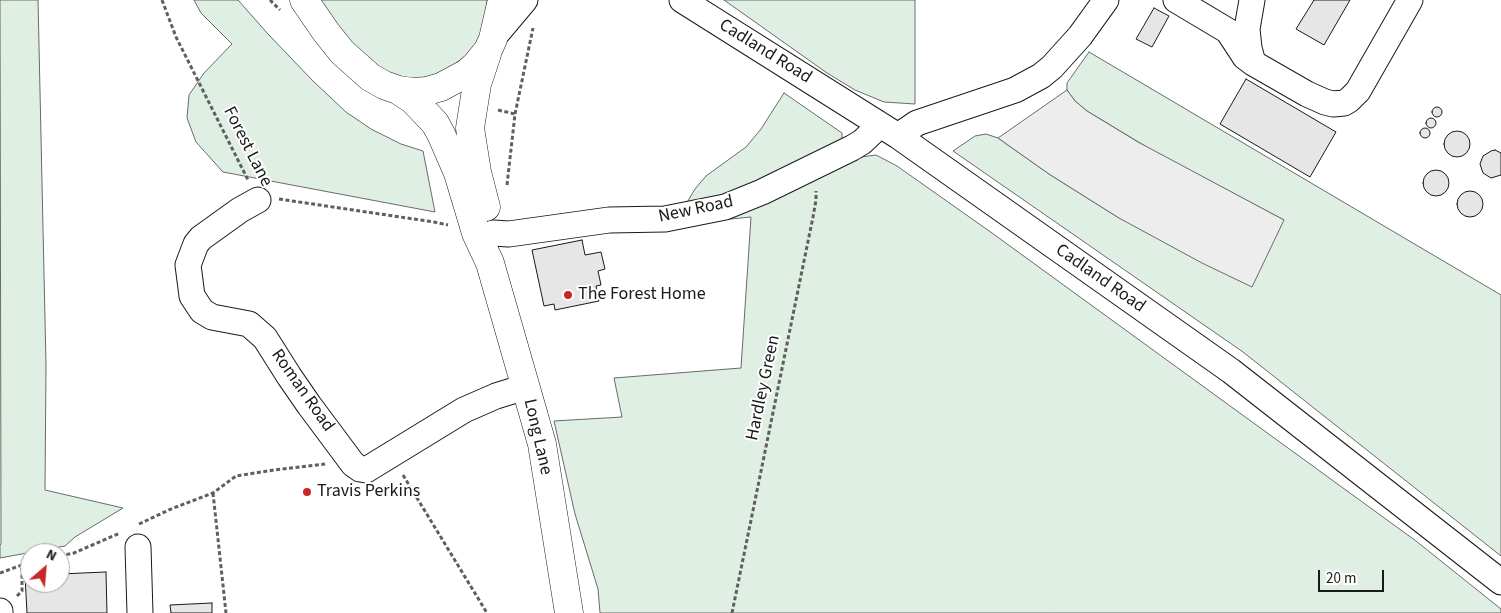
<!DOCTYPE html>
<style>
body{margin:0}
#map{position:relative;width:1501px;height:613px;overflow:hidden;background:#fff;font-family:"Source Sans 3",sans-serif}
canvas{display:block}
.north{position:absolute;left:20px;top:543px;width:50px;height:50px;box-sizing:border-box;background:#fff;border:1px solid #a3a3a3;border-radius:50%;rotate:27deg;font-size:14px;font-weight:700;line-height:20px;text-align:center;color:#1a1a1a}
.north::after{content:'';display:block;margin:auto;width:18px;height:22px;background:#c62828;clip-path:polygon(50% 0,100% 100%,50% 72%,0 100%)}
.scale{position:absolute;left:1318px;top:570px;width:66px;height:22px;box-sizing:border-box;border:2px solid #1a1a1a;border-top:0;padding-left:6px;font-size:15px;line-height:18px;white-space:nowrap;color:#1a1a1a;-webkit-text-stroke:4px #fff;paint-order:stroke}
</style>
<div id="map">
<canvas width="1501" height="613"></canvas>
<div class="north">N</div>
<div class="scale">20 m</div>
</div>
<script>
const c = document.querySelector('canvas').getContext('2d');
c.lineJoin = 'round';
function paint(path, color) { c.fillStyle = color; c.fill(path, 'evenodd'); }
const poly = rows => new Path2D(rows.map(r => 'M' + r).join(''));
function trace(path, color, width, dash) { c.strokeStyle = color; c.lineWidth = width; c.lineCap = dash ? 'butt' : 'round'; c.setLineDash(dash || []); c.stroke(path); }
function drawText(font, color, halo, rows, align = 'center') {
  c.font = font + ' "Source Sans 3",sans-serif'; c.lineWidth = 4; c.setLineDash([]); c.textBaseline = 'middle'; c.strokeStyle = halo; c.fillStyle = color; for (const [text, x, y, turn = 0] of rows) {
    c.save(); c.translate(x, y); c.rotate((+turn || 0) * Math.PI / 180); c.textAlign = isNaN(turn) ? turn : align; if (halo) c.strokeText(text, 0, 0); c.fillText(text, 0, 0); c.restore();
  }
}
const green = poly([
 [0,0,38,0,46,365,45,490,123,508,75,537,65,546,0,558,0,545,1,544,0,0],
 [194,0,238,0,268,34,313,81,346,112,371,129,401,144,423,151,435,212,223,172,196,142,187,118,189,95,204,73,232,44,201,13,194,0],
 [319,0,487,0,487,3,482,33,473,50,438,77,412,80,387,73,349,42,319,0],
 [724,0,915,0,915,104,884,102,855,90,827,73,724,0],
 [1089,52,1501,295,1501,556,1243,352,953,151,975,136,986,134,998,138,1049,174,1119,218,1284,220,1160,155,1087,111,1075,101,1067,90,1067,83,1089,52],
 [784,93,842,133,842,139,861,157,876,155,897,166,992,233,1416,541,1501,609,1501,613,600,613,598,589,575,514,554,421,622,417,614,378,741,368,751,217,680,224,679,216,695,189,706,176,746,147,761,129,784,93]
]);
paint(green, '#e0efe3');
trace(green, '#6a6a6a', 1);
const parking = poly([
 [1067,90,1075,101,1087,111,1138,142,1284,220,1252,287,1202,263,1119,218,1049,174,998,138,1067,90]
]);
paint(parking, '#ededed');
trace(parking, '#6a6a6a', 1);
const building = poly([
 [1314,0,1350,0,1324,45,1296,29,1314,0],
 [1154,8,1169,16,1152,47,1136,39,1154,8],
 [1246,79,1336,132,1310,177,1220,124,1246,79],
 '1432 112a5 5 0 1 1 10 0a5 5 0 1 1-10 0Z',
 '1426 123a5 5 0 1 1 10 0a5 5 0 1 1-10 0Z',
 '1420 133a5 5 0 1 1 10 0a5 5 0 1 1-10 0Z',
 '1444 144a13 13 0 1 1 26 0a13 13 0 1 1-26 0Z',
 [1495,150,1501,153,1501,175,1491,178,1483,173,1480,164,1483,156,1491,151,1495,150],
 '1423 183a13 13 0 1 1 26 0a13 13 0 1 1-26 0Z',
 '1457 204a13 13 0 1 1 26 0a13 13 0 1 1-26 0Z',
 [582,240,585,255,601,252,605,269,598,271,601,285,596,286,599,301,555,310,554,304,544,306,532,250,582,240],
 [106,572,107,613,27,613,25,576,30,575,30,583,60,583,60,574,106,572],
 [212,603,212,613,171,613,170,605,212,603]
]);
paint(building, '#e6e6e6');
trace(building, '#1a1a1a', 1);
const minor = poly([
 [682,0,898,136,1231,371,1501,582],
 [1176,0,1228,31,1245,57,1253,63,1307,94,1325,102,1333,104,1344,103,1349,100,1358,91,1410,0],
 [1252,0,1247,29,1249,48,1252,59],
 [493,38,525,0],
 [898,136,917,123,1015,90,1041,76,1052,67,1080,36,1106,0],
 [258,200,240,210,201,238,196,244,188,265,192,296,202,311,212,317,249,324,265,338,289,376,309,405,353,464,360,469,366,470,464,410,496,396,525,387],
 [493,233,509,234,609,220,665,219,725,207,762,192,852,148,862,142,880,125],
 [138,547,140,613],
 [0,611,0,613]
]);
const major = poly([
 [304,0,326,32,342,52,370,77,384,85,398,90,413,92,427,91,441,87,467,73,476,65,488,50,493,39,502,0],
 [398,90,413,100,435,123,441,134,458,173,476,233,490,263,542,444,569,613],
 [486,207,477,172,470,128,477,84,487,54]
]);
trace(minor, '#1a1a1a', 27);
trace(major, '#1a1a1a', 29);
trace(poly([
 [162,0,176,37,248,180],
 [270,0,280,10],
 [498,110,515,114],
 [507,185,515,114,533,28],
 [279,199,434,222,448,225],
 [403,475,487,613],
 [213,493,226,613],
 [139,524,171,509,213,493,236,476,274,470,325,464],
 [60,556,74,553,120,533],
 [0,573,30,562],
 [17,596,22,591,22,564],
 [732,613,813,217,816,200,816,191]
]), '#5f5f5f', 3, [4, 2.5]);
trace(minor, '#fff', 25);
trace(major, '#fff', 28);
for (const [x, y, r, color] of [
 [568,295,5,"#c62828"],
 [307,492,5,"#c62828"]
]) { const dot = new Path2D(); dot.arc(x, y, r, 0, 2 * Math.PI); c.fillStyle = color; c.fill(dot); trace(dot, '#fff', 2); }
drawText('18px', '#1a1a1a', '#fff', [
 ["Cadland Road",765,52,32],
 ["Forest Lane",247,147,63],
 ["New Road",696,210,-12],
 ["Cadland Road",1100,279,35],
 ["Hardley Green",764,388,-78],
 ["Roman Road",302,391,55],
 ["Long Lane",537,437,77]
]);
drawText('18px', '#1a1a1a', '#fff', [
 ["The Forest Home",578,295],
 ["Travis Perkins",317,492]
], 'left');
</script>
